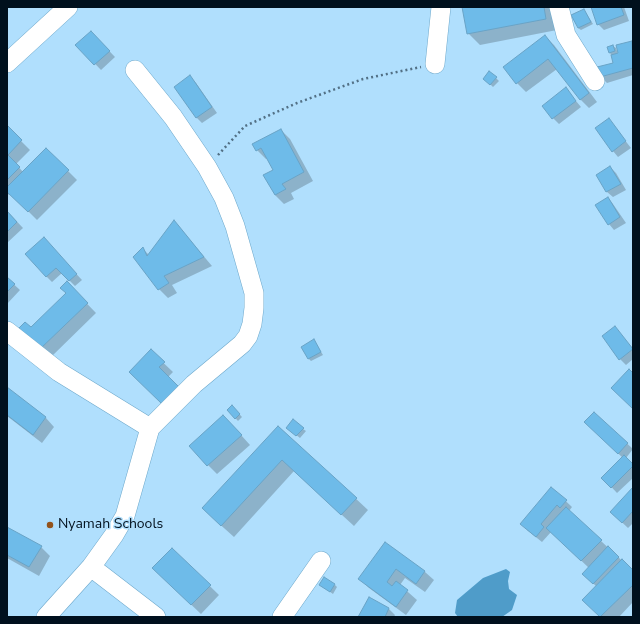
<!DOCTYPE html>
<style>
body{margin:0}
#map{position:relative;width:640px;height:624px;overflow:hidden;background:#b0dffd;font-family:"Nunito Sans",sans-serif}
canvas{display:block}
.frame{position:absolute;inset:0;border:8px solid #00101d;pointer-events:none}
</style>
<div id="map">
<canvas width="640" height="624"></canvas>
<div class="frame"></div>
</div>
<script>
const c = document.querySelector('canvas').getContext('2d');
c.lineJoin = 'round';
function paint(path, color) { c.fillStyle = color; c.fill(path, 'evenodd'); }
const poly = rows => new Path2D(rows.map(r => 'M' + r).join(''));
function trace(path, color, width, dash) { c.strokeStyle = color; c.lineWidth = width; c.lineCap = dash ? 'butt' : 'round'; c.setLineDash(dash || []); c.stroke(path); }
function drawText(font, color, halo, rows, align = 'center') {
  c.font = font + ' "Nunito Sans",sans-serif'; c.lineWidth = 3; c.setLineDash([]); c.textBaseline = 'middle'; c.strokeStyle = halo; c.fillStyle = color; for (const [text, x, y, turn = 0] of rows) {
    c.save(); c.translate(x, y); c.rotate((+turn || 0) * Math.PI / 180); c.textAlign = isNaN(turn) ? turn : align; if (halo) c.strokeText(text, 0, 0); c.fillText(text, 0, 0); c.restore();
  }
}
paint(poly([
 [506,569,510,572,508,581,509,589,517,595,512,610,502,617,458,617,455,613,457,600,483,578]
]), '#4f9cc9');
paint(poly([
 [463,7,553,7,557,30,480,45,468,33],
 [592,7,624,7,629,21,604,30,598,24],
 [584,10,593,24,581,30,578,28],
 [91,32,115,57,101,70,77,45],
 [545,36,554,45,597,102,589,108,580,99,557,69,526,92,517,83],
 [632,42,633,43,633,75,607,83,601,77,614,64,608,47,613,46,616,48,618,54],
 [490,72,499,81,493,87,487,81],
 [190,77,196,83,217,113,202,123,196,117],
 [566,89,581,107,559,124,553,118],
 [609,120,631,148,618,157,613,151],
 [7,127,30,150,16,164,23,172,46,149,77,180,37,220,11,194,9,195,7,193],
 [281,130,290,139,313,181,291,193,294,199,284,204,275,195,265,175,274,170,268,158,266,159,257,150],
 [610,167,616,173,626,190,613,197,607,192,597,175],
 [608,198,613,204,626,223,614,230,609,224],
 [7,211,23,228,7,243],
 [174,221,212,266,172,285,177,293,168,298,159,289,143,249,149,255],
 [49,245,82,280,75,286,62,273,52,282,46,276],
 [7,278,20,290,7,304],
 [67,283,96,313,50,358,20,328,31,328,67,293],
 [615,328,633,349,633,359,626,365,620,359],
 [314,340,323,355,311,361,308,358],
 [151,351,173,372,168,377,171,412],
 [7,388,46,418,54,427,42,443,7,416],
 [232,406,242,417,238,421,228,410],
 [594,413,633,449,626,458,633,465,633,478,617,493,603,478,623,458,591,428],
 [232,425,250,445,217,474,208,465],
 [279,427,368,510,354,526,294,471,234,537,215,520],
 [303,429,306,431,300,438,290,430],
 [552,488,572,507,569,511,633,571,633,602,619,617,601,617,583,600,596,586,583,574,589,568,551,532,542,542,527,530],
 [633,489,633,523,628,528,611,512],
 [7,528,41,547,50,556,39,576,7,558],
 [385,544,425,572,434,580,425,592,405,578,400,585,417,600,406,615,369,588,360,579],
 [172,549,219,595,201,614,162,577],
 [335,585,337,587,333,594,323,587],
 [369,598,389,609,395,615,394,617,359,617]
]), '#0003');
const building = poly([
 [462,7,544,7,546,19,467,34,462,7],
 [591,7,621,7,624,15,597,25,591,7],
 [584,9,591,22,578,28,571,15,584,9],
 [91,31,110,51,94,65,75,45,91,31],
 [545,35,589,93,580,100,548,59,516,84,503,67,545,35],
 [632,41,633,68,600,77,597,67,613,63,611,55,618,53,616,45,632,41],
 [613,45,615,51,609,53,607,47,613,45],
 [489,71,497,77,490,85,483,79,489,71],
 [190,75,212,107,196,118,174,87,190,75],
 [566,87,576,101,552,119,542,106,566,87],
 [609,118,626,141,612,152,595,128,609,118],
 [7,125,22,140,8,155,20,167,7,180,7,125],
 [281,129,304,172,282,184,286,189,275,195,263,175,273,170,261,148,256,151,252,144,281,129],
 [46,148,69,170,28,212,7,192,7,187,46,148],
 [610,166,621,184,606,192,596,175,610,166],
 [608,197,620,217,608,225,595,205,608,197],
 [7,211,17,222,7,232,7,211],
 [174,220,204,257,164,276,169,283,158,290,133,257,143,247,147,256,174,220],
 [44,237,77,274,69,281,56,268,46,277,25,254,44,237],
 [7,277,15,284,7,292,7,277],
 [67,281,88,303,40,349,19,328,25,322,31,327,66,293,60,288,67,281],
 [615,326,633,349,619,360,602,336,615,326],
 [314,339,321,352,308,359,301,347,314,339],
 [151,349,165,362,159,367,179,387,162,404,129,372,151,349],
 [629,369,633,373,633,409,611,388,629,369],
 [7,387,46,417,33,435,7,415,7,387],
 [232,405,240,414,235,419,227,410,232,405],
 [594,412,628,443,618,454,584,422,594,412],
 [223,415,242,435,207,466,189,446,223,415],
 [293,419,304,428,296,436,286,428,293,419],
 [278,426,357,498,341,515,282,460,221,526,202,508,278,426],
 [624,455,633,464,633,466,611,488,601,478,624,455],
 [551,487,567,500,560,508,557,505,541,524,544,527,536,537,520,524,551,487],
 [633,487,633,511,622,523,610,512,633,487],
 [566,507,602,540,581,561,546,528,566,507],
 [7,527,42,546,29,567,7,555,7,527],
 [385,542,425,571,416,584,396,569,387,582,392,586,396,581,408,590,396,607,358,579,385,542],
 [608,546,619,557,593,584,582,574,608,546],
 [172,548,211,585,191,605,152,568,172,548],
 [622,559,633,570,633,585,600,617,582,600,622,559],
 [324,577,335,584,330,592,319,585,324,577],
 [369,597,389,608,385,617,358,617,369,597]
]);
paint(building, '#6ebbe9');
trace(building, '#69a3c6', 1);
const minor = poly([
 [559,7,566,35,595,81],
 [7,63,68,7],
 [435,64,441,7],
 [7,331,59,372,150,428],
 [91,567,156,617],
 [46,617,91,567,114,535,125,516,150,428,194,384,242,344,248,336,252,324,254,308,254,293,235,226,224,198,207,167,173,117,135,70],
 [282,617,321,561]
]);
trace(minor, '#6da8cb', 20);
trace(poly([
 [218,155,245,126,297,103,363,79,421,67]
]), '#527085', 2.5, [2, 3]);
trace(minor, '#fff', 19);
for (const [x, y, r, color] of [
 [50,525,4,"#92521b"]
]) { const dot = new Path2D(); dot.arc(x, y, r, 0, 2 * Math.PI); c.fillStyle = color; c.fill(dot); trace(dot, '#b0dffd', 1.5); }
drawText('14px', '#00101d', '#b0dffd', [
 ["Nyamah Schools",58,525]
], 'left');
</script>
